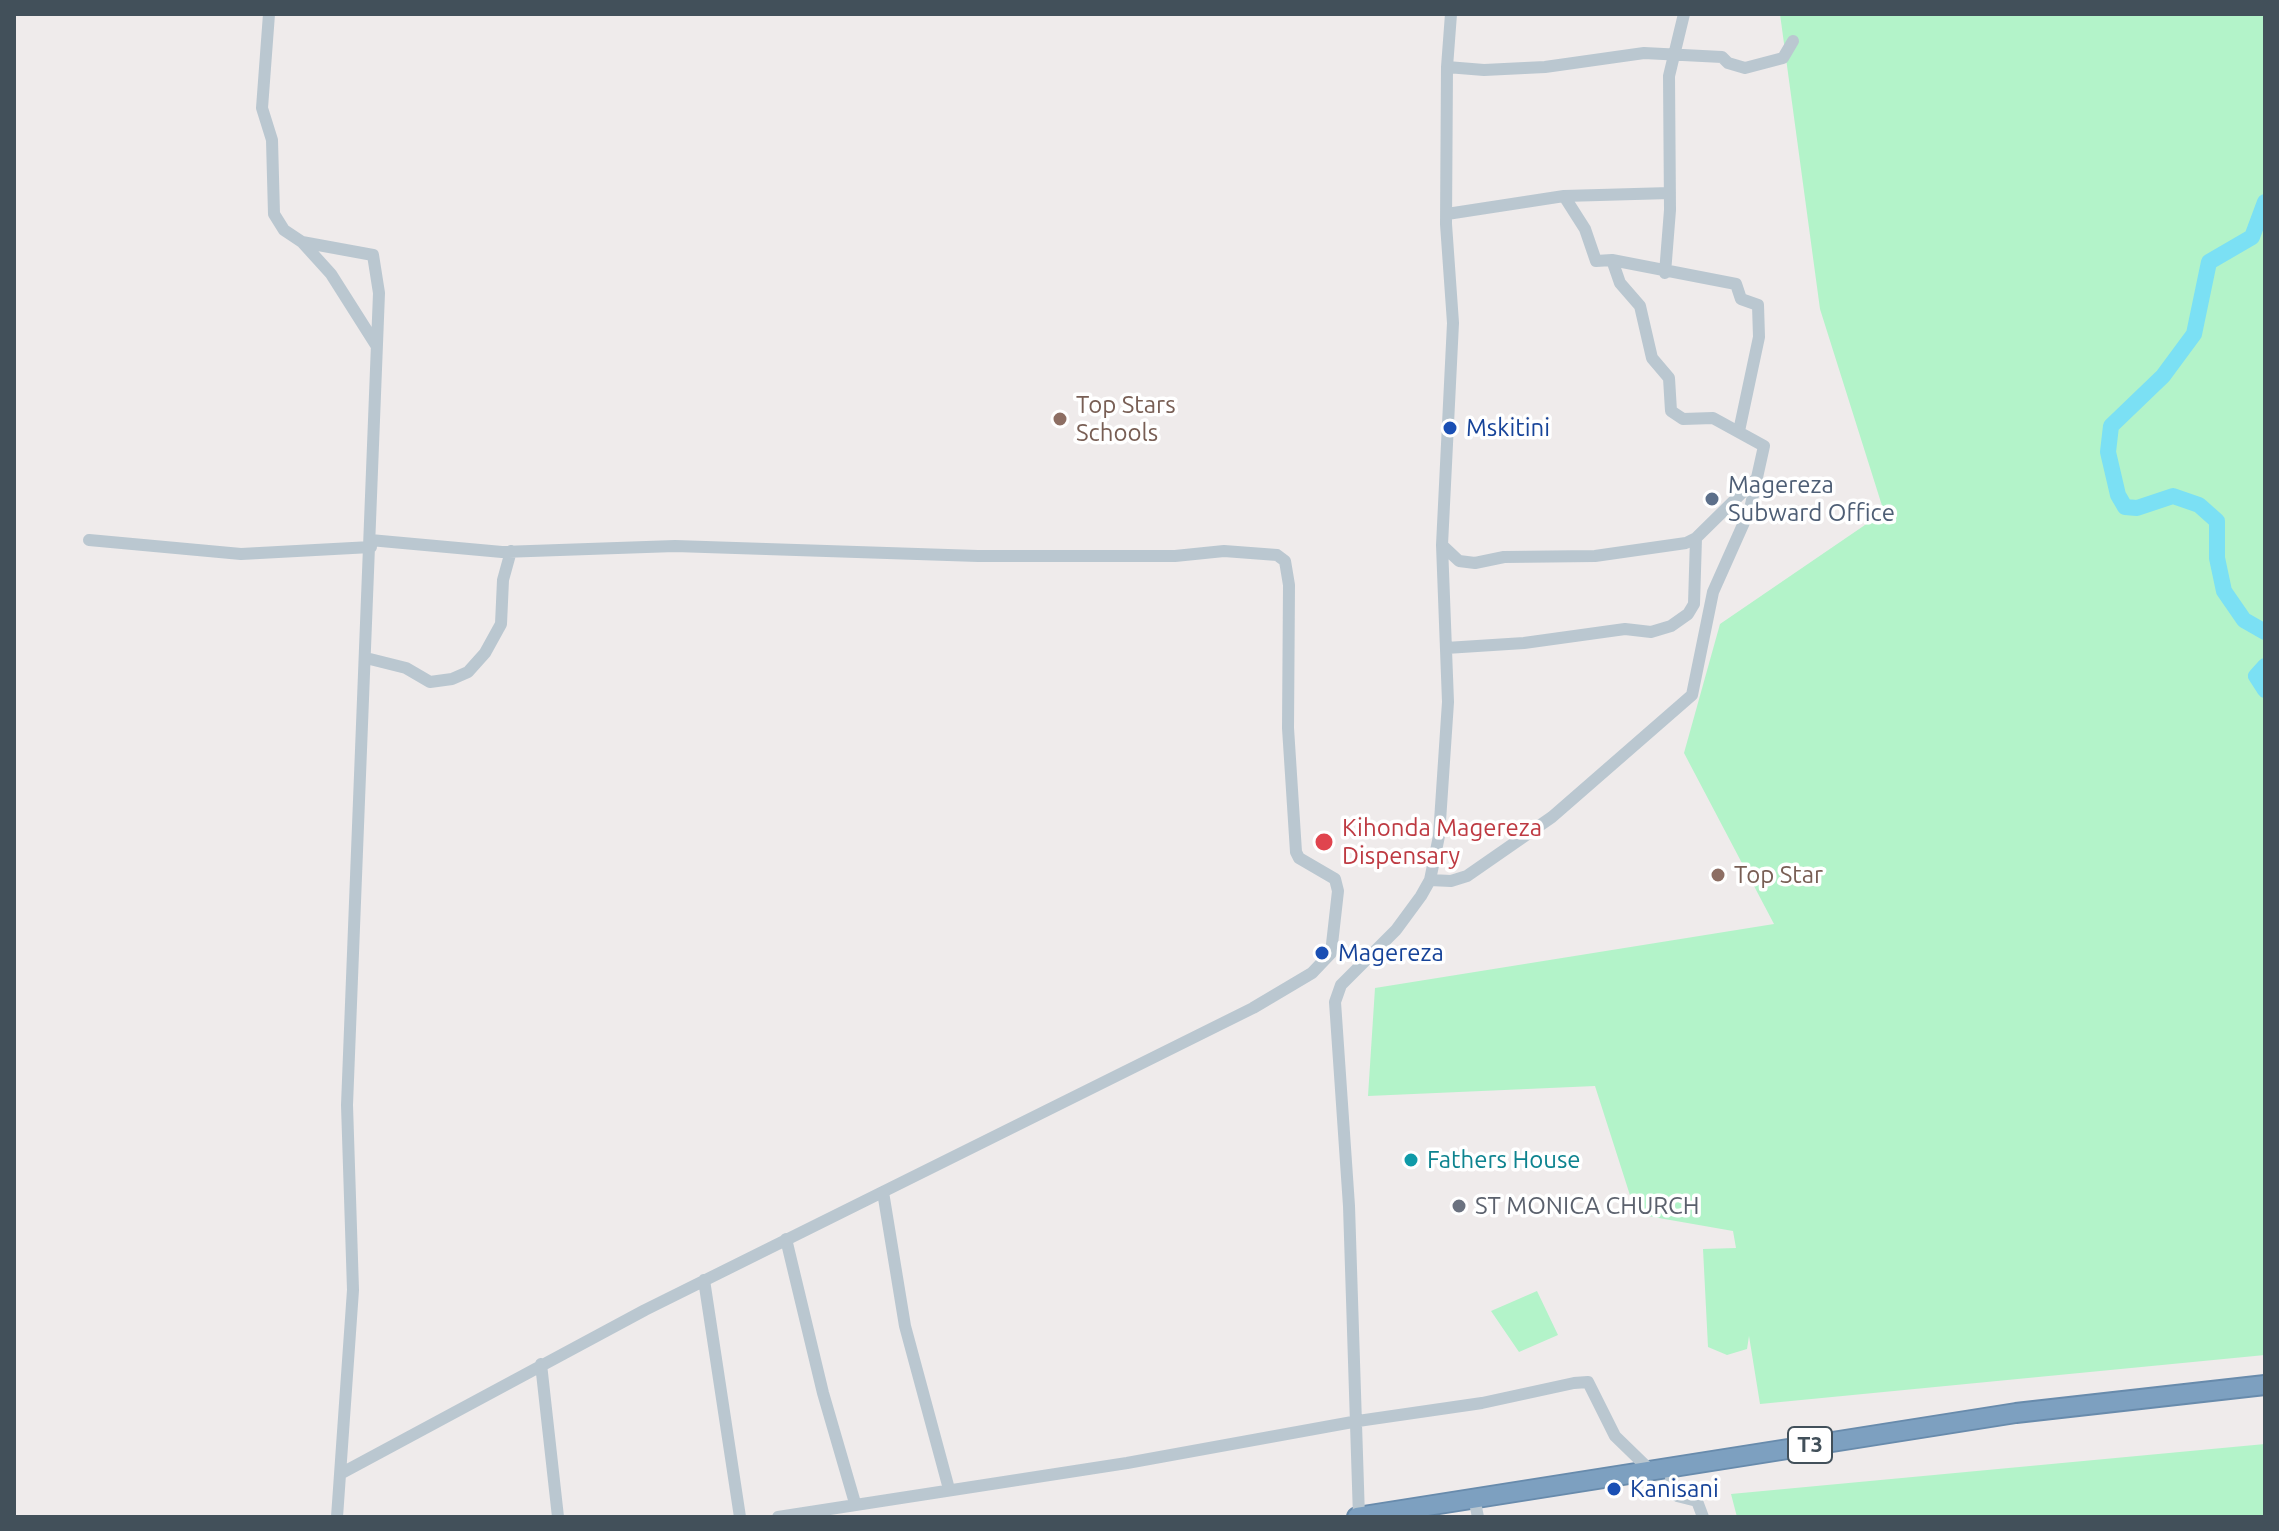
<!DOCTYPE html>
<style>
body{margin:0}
#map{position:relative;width:2279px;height:1531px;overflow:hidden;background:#efebeb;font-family:Ubuntu,sans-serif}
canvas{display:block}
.frame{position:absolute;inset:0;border:16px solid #42505a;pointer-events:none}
</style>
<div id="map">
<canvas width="2279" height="1531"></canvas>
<div class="frame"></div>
</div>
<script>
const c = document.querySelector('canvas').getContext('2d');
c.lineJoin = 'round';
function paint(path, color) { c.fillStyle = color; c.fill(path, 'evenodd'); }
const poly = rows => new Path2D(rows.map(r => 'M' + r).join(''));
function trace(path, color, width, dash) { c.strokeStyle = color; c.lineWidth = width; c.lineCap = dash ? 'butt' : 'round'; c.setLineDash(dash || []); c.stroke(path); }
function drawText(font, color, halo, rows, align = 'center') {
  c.font = font + ' Ubuntu,sans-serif'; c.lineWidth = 7; c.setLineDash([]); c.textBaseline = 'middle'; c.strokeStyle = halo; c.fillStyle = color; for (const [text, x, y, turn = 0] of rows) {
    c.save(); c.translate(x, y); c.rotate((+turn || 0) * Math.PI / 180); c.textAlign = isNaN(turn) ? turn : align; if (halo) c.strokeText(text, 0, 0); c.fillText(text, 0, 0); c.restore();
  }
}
paint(poly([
 [1780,14,2265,14,2265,1355,1760,1404,1749,1336,1747,1349,1727,1355,1708,1347,1703,1249,1736,1248,1733,1231,1636,1214,1595,1086,1368,1096,1375,988,1774,924,1684,753,1720,624,1884,512,1820,309],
 [1537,1291,1558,1335,1519,1352,1491,1311],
 [2265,1444,2265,1517,1737,1517,1731,1494]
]), '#b3f3c9');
trace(poly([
 [2265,202,2252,237,2209,262,2194,334,2163,376,2111,426,2108,452,2118,495,2125,507,2137,508,2173,496,2199,505,2217,521,2217,558,2224,591,2244,620,2265,632],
 [2265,666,2256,676,2265,690]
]), '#7be0f4', 16);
const highway = poly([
 [1357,1517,2016,1413,2265,1385]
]);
trace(highway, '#688bac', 22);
trace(poly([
 [269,14,262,108,272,140,274,214,284,230,302,242,373,255,379,293,347,1105,353,1290,337,1517],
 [1447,67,1484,70,1545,67,1644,53,1722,57,1728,63,1745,68,1783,58,1793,41],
 [1564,196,1585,229,1596,261,1612,260,1736,284,1741,299,1758,305,1759,337,1739,431],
 [1447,214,1564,196,1670,193],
 [302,242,331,274,376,345],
 [1665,273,1670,210,1669,76,1684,14],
 [89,540,241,554,371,547],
 [1442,545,1459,561,1475,563,1504,557,1595,556,1686,543,1696,538,1756,479],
 [1446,648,1524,643,1625,629,1651,632,1671,626,1688,614,1694,604,1696,538],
 [366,658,406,668,430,682,452,679,468,672,485,653,501,624,503,580,511,551],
 [1430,880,1451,881,1467,876,1552,817,1692,695,1713,592,1750,509,1764,446,1713,418,1683,419,1671,411,1669,378,1652,358,1640,306,1620,283,1612,260],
 [883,1192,905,1326,949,1489],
 [786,1239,823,1393,855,1503],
 [704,1280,740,1517],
 [541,1364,558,1517],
 [1668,1468,1677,1496,1697,1501,1703,1517],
 [340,1474,645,1310,1253,1008,1312,973,1331,953,1338,891,1335,879,1299,858,1296,852,1288,728,1289,585,1285,561,1277,555,1224,551,1175,556,978,556,675,546,502,552,370,540],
 [1474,1498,1478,1517],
 [778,1517,1127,1463,1358,1421,1482,1403,1574,1383,1588,1382,1615,1436,1650,1470],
 [1359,1517,1349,1206,1335,1002,1341,985,1396,930,1421,896,1430,880,1439,836,1448,702,1442,545,1453,323,1446,224,1447,67,1451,14]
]), '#bac7d0', 12);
trace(highway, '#7da0c0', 18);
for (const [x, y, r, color] of [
 [1060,419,8,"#8d6e63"],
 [1450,428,8,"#1a4fb4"],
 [1712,499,8,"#5c6f8a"],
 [1324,842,10,"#e0444e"],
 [1718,875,8,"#8d6e63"],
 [1322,953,8,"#1a4fb4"],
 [1411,1160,8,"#0f9aa8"],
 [1459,1206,8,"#6b7280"],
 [1614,1489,8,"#1a4fb4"]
]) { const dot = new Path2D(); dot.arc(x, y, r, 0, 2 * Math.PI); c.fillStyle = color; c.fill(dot); trace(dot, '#fff', 3); }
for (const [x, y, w] of [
 [1810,1445,44]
]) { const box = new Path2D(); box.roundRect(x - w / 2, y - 18, w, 36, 6); c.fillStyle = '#fff'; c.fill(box); trace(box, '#42505a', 2); }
drawText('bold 22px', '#42505a', null, [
 ["T3",1810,1445]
]);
drawText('24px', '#785e54', '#fff', [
 ["Top Stars",1076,405],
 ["Schools",1076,433],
 ["Top Star",1734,875]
], 'left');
drawText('24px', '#164399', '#fff', [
 ["Mskitini",1466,428],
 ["Magereza",1338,953],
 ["Kanisani",1630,1489]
], 'left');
drawText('24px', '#4e5e75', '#fff', [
 ["Magereza",1728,485],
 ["Subward Office",1728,513]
], 'left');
drawText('24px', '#be3a42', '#fff', [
 ["Kihonda Magereza",1342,828],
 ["Dispensary",1342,856]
], 'left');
drawText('24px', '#0d838f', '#fff', [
 ["Fathers House",1427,1160]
], 'left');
drawText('24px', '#5b616d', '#fff', [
 ["ST MONICA CHURCH",1475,1206]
], 'left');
</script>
